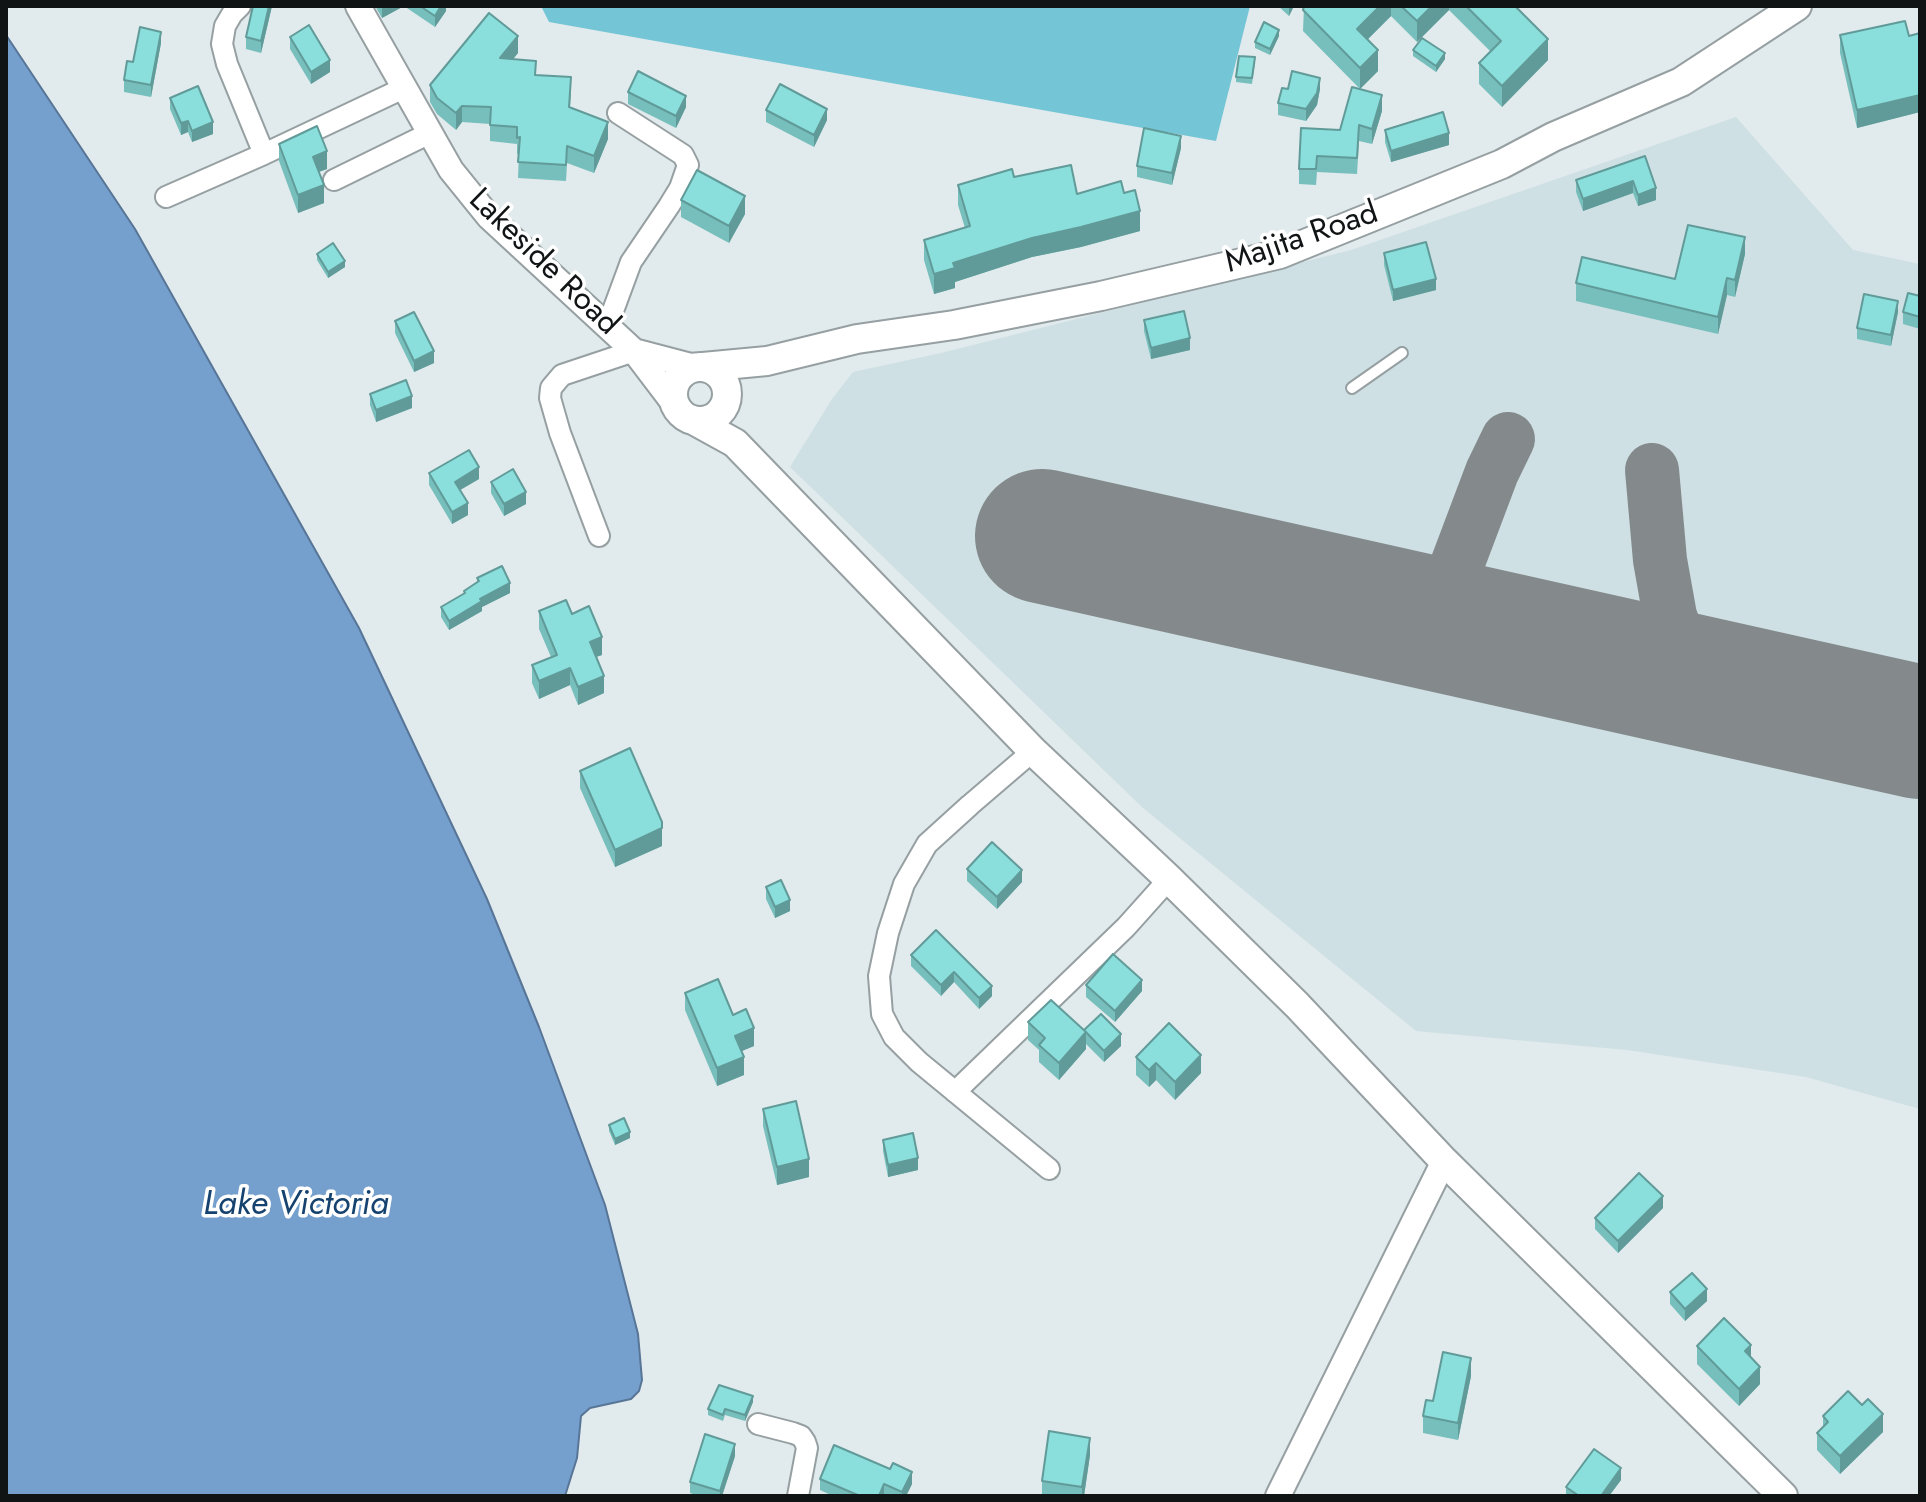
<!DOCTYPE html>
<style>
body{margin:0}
#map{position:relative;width:1926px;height:1502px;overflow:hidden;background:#e1eaec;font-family:Jost,sans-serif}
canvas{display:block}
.frame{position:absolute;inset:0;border:8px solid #111415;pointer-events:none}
</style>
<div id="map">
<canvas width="1926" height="1502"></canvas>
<div class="frame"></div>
</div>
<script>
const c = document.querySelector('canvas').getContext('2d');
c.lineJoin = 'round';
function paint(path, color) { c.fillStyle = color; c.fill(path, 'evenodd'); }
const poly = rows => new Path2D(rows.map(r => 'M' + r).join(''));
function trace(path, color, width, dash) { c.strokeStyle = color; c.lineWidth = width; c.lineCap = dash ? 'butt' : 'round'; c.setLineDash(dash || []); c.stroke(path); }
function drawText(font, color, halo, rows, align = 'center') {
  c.font = font + ' Jost,sans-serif'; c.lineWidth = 7; c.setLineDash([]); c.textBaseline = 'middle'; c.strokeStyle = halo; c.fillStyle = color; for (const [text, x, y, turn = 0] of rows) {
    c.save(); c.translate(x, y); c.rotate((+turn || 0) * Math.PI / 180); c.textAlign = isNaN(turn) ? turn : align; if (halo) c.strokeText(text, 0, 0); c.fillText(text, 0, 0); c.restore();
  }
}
paint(poly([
 [1736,117,1853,250,1920,264,1920,1109,1806,1077,1627,1050,1416,1031,1143,808,790,467,832,399,853,372,941,353,1351,250]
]), '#cee0e4');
paint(poly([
 [541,6,1250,6,1216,141,549,22]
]), '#74c5d5');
const water = poly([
 [6,35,135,229,359,628,487,899,539,1027,605,1205,638,1334,642,1380,639,1391,631,1399,590,1408,581,1416,577,1458,565,1496,6,1496,6,35]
]);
paint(water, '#759fcd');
trace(water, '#577596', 2);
trace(poly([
 [1652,470,1660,560,1670,616,1682,650,1704,684],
 [1438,624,1452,578,1492,472,1508,439]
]), '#848a8c', 54);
trace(poly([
 [1042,536,1920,732]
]), '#848a8c', 134);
const service = poly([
 [1352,388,1402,353]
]);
const minor = poly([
 [240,6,232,14,225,26,222,44,227,64,264,154],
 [334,180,430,133],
 [166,197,264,154,406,87],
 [607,327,631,262,669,206,680,188,688,165,683,155,618,113],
 [599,536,560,433,550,398,551,388,562,375,634,351],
 [1033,751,970,805,927,844,904,884,888,933,879,976,882,1014,894,1037,919,1062,1049,1169],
 [955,1092,1126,927,1169,879],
 [758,1424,793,1433,801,1436,805,1442,807,1448,798,1496]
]);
const tertiary = poly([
 [358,6,451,170,489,217,634,351,675,405],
 [634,351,695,367],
 [1278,1496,1444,1161]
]);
const secondary = poly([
 [703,367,767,361,857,339,954,325,1101,296,1280,254,1502,164,1553,137,1681,82,1797,6],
 '673 394a27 27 0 1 1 54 0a27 27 0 1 1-54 0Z',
 [695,421,735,443,1033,751,1169,879,1297,1005,1444,1161,1783,1496]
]);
trace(service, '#969fa1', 14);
trace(minor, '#969fa1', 24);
trace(tertiary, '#969fa1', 28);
trace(secondary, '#969fa1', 32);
trace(service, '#fff', 10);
trace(minor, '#fff', 20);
trace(tertiary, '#fff', 24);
trace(secondary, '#fff', 28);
paint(poly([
 [272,6,261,53,246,49,246,37],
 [375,6,446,6,446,11,435,27,404,6,382,18],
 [1278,6,1294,6,1289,16],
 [1304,6,1515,6,1548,60,1502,107,1479,84,1479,63,1490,51,1449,10,1417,42,1391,16,1367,40,1378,71,1360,89,1303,31],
 [1920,33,1920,112,1857,128,1840,53,1840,35,1909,36],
 [1279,36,1270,55,1255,48,1255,42],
 [290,37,330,72,311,84,290,49],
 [161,43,151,97,124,92,124,80,133,62],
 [1413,50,1445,59,1436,72,1413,56],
 [518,53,513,59,536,75,571,94,570,108,608,139,594,173,567,163,566,181,518,178,519,154,517,154,517,144,490,141,490,124,462,122,456,130,437,114,430,102,430,85],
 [1255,63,1252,84,1236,82,1236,77],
 [1320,89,1317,105,1306,121,1278,115,1278,103],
 [628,92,686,107,676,128,628,104],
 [170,98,213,134,192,142,188,132,181,135,170,109],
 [766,110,827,120,814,147,766,122],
 [1382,111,1372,144,1359,141,1357,174,1317,172,1316,185,1299,184,1299,169,1340,130],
 [1385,130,1449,145,1391,162,1385,142],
 [279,144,327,169,318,172,324,203,298,213,279,161],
 [1181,148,1172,185,1137,177,1137,166],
 [1645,156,1656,200,1638,206,1633,193,1583,211,1576,192,1576,180],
 [1014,177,1077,194,1124,193,1140,231,1081,247,1032,257,955,282,955,288,934,294,924,260,924,240,965,228,958,205,958,185],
 [681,200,745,214,729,243,681,217],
 [1384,253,1436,290,1393,301,1384,265],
 [317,254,345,267,328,278,317,260],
 [1745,254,1735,297,1727,295,1718,334,1576,301,1576,283,1675,279],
 [1920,296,1920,329,1903,324,1903,312],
 [1898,312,1891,346,1857,339,1857,328],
 [1144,320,1190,350,1151,359,1144,331],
 [395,321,434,363,414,372,395,333],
 [370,394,412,408,376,422,370,405],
 [429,473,479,479,460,490,468,515,452,524,429,485],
 [491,482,526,504,504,516,491,493],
 [477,578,510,593,482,607,482,611,449,630,441,617,441,607,464,594,464,591,477,582],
 [539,611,572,614,602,655,596,657,604,693,578,705,570,685,539,699,532,683,532,665,551,657,539,629],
 [580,771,662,846,615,867,580,788],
 [967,869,1022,882,997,909,967,881],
 [766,887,790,911,775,918,766,899],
 [936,930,992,996,979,1009,954,982,941,996,911,966,911,955],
 [1086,985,1142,991,1115,1022,1086,997],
 [685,993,733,1015,754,1046,741,1051,744,1075,717,1086,685,1010],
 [1028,1022,1084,1030,1121,1046,1104,1062,1086,1044,1086,1049,1059,1080,1039,1062,1039,1050,1028,1040],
 [1136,1057,1201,1073,1175,1100,1156,1080,1149,1087,1136,1075],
 [763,1109,809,1177,777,1185,763,1126],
 [609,1125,630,1138,615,1145,609,1131],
 [883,1140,918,1170,888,1177,883,1151],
 [1663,1208,1618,1253,1595,1229,1595,1218],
 [1670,1292,1707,1301,1685,1321,1670,1304],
 [1697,1346,1751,1357,1760,1384,1739,1406,1697,1364],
 [1471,1376,1458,1440,1423,1433,1423,1416],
 [753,1402,745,1421,725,1415,723,1421,708,1415,708,1409],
 [1862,1405,1883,1432,1840,1474,1817,1450,1817,1433,1823,1427,1823,1416],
 [1090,1455,1084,1496,1042,1496,1042,1481],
 [735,1456,722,1496,699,1496,690,1493,690,1482],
 [820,1479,912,1484,906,1496,833,1496,820,1490],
 [1621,1480,1609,1496,1566,1496,1566,1487]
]), '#77bfbc');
paint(poly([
 [269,6,272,6,261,53,261,41],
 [384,6,404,6,382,18,382,7],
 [441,6,446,6,446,11,435,27,435,16],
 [1289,6,1294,6,1289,16],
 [1380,6,1391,6,1391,16,1357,50,1357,29],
 [1432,6,1449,6,1449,10,1417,42,1417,21],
 [1279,30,1279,36,1270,55,1270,49],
 [161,32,161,43,151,97,151,85],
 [518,36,518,53,500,75,500,58],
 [1548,39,1548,60,1502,107,1502,86],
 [1378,50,1378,71,1360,89,1360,68],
 [1445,53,1445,59,1436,72,1436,66],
 [330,60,330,72,311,84,311,72],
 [1320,78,1320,89,1317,105,1306,121,1306,109],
 [1382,95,1382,111,1372,144,1372,129],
 [1920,95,1920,112,1857,128,1857,110],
 [686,96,686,107,676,128,676,116],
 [462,106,462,122,456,130,456,113],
 [827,109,827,120,814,147,814,135],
 [188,121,188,132,181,135,181,123],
 [213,122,213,134,192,142,192,131],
 [608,122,608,139,594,173,594,156],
 [1449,133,1449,145,1391,162,1391,151],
 [1181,136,1181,148,1172,185,1172,173],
 [327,151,327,169,313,174,313,157],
 [1633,181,1633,193,1583,211,1583,199],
 [324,185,324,203,298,213,298,195],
 [1656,188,1656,200,1638,206,1638,195],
 [745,196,745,214,729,243,729,226],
 [1140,211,1140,231,1081,247,1032,257,955,282,955,288,934,294,934,274,953,263,1032,238],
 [1745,237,1745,254,1735,297,1735,280],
 [345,261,345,267,328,278,328,272],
 [1727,278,1727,295,1718,334,1718,317],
 [1436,279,1436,290,1393,301,1393,290],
 [1898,301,1898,312,1891,346,1891,335],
 [1190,338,1190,350,1151,359,1151,348],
 [434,351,434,363,414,372,414,361],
 [412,396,412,408,376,422,376,410],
 [479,467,479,479,455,493,455,482],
 [526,492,526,504,504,516,504,504],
 [468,503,468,515,452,524,452,512],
 [510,583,510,593,482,607,482,611,449,630,449,621,480,599],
 [602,637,602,655,590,659,590,642],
 [570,668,570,685,539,699,539,681],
 [604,676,604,693,578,705,578,687],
 [662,828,662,846,615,867,615,850],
 [1022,870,1022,882,997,909,997,897],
 [790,900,790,911,775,918,775,907],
 [954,972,954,982,941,996,941,985],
 [1142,980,1142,991,1115,1022,1115,1011],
 [992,986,992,996,979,1009,979,998],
 [754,1028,754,1046,735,1054,735,1036],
 [1086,1032,1086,1049,1059,1080,1059,1063],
 [1121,1034,1121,1046,1104,1062,1104,1051],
 [1201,1055,1201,1073,1175,1100,1175,1082],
 [744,1057,744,1075,717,1086,717,1068],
 [1156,1063,1156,1080,1149,1087,1149,1070],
 [630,1132,630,1138,615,1145,615,1139],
 [918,1158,918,1170,888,1177,888,1165],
 [809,1159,809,1177,777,1185,777,1167],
 [1663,1196,1663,1208,1618,1253,1618,1241],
 [1707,1289,1707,1301,1685,1321,1685,1309],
 [1751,1345,1751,1362,1745,1351],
 [1471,1358,1471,1376,1458,1440,1458,1423],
 [1760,1367,1760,1384,1739,1406,1739,1389],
 [753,1396,753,1402,745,1421,745,1415],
 [1883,1414,1883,1432,1840,1474,1840,1456],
 [1090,1438,1090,1455,1084,1496,1082,1496,1082,1487],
 [735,1444,735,1456,722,1496,720,1496,720,1491],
 [1621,1468,1621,1480,1609,1496,1601,1496],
 [912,1472,912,1484,906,1496,902,1496,902,1492],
 [884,1484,884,1496,879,1496]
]), '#619b99');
const building = poly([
 [253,6,269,6,261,41,246,37,253,6],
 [420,6,441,6,435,16,420,6],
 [1304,6,1380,6,1357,29,1378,50,1360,68,1303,10,1304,6],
 [1401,6,1432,6,1417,21,1401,6],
 [1466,6,1515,6,1548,39,1502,86,1479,63,1501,41,1466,6],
 [489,13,518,36,500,58,536,61,535,75,571,77,569,107,608,122,594,156,567,146,566,165,518,162,520,137,517,138,517,127,490,125,491,107,462,106,456,113,437,98,430,85,489,13],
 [1905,21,1909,36,1920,33,1920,95,1857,110,1840,35,1905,21],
 [1264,22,1279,30,1270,49,1255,42,1264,22],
 [309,25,330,60,311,72,290,37,309,25],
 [140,27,161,32,151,85,124,80,127,61,133,62,140,27],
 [1422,38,1445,53,1436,66,1413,50,1422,38],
 [1239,56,1255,57,1252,78,1236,77,1239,56],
 [638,71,686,96,676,116,628,92,638,71],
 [1292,71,1320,78,1317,93,1306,109,1278,103,1282,88,1288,89,1292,71],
 [780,84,827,109,814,135,766,110,780,84],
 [198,86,213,122,192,131,188,121,181,123,170,98,198,86],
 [1352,87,1382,95,1372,129,1359,125,1357,158,1317,156,1316,169,1299,169,1301,128,1340,130,1352,87],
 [1443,112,1449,133,1391,151,1385,130,1443,112],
 [317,126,327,151,313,157,324,185,298,195,279,144,317,126],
 [1144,128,1181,136,1172,173,1137,166,1144,128],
 [1645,156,1656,188,1638,195,1633,181,1583,199,1576,180,1645,156],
 [1071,165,1077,194,1121,181,1124,193,1135,190,1140,211,1081,227,1032,238,953,263,955,268,934,274,924,240,970,226,958,185,1012,169,1014,177,1071,165],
 [697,170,745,196,729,226,681,200,697,170],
 [1688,225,1745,237,1735,280,1727,278,1718,317,1576,283,1582,257,1675,279,1688,225],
 [1426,242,1436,279,1393,290,1384,253,1426,242],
 [333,243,345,261,328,272,317,254,333,243],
 [1908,293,1920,296,1920,317,1903,312,1908,293],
 [1864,294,1898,301,1891,335,1857,328,1864,294],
 [1184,311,1190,338,1151,348,1144,320,1184,311],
 [414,312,434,351,414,361,395,321,414,312],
 [406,380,412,396,376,410,370,394,406,380],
 [469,450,479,467,455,482,468,503,452,512,429,473,469,450],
 [513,469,526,492,504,504,491,482,513,469],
 [502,566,510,583,480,599,482,601,449,621,441,607,465,593,464,591,479,581,477,578,502,566],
 [566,600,572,614,589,606,602,637,590,642,604,676,578,687,570,668,539,681,532,665,557,655,539,611,566,600],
 [630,748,662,822,662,828,615,850,580,771,630,748],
 [992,842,1022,870,997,897,967,869,992,842],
 [781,880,790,900,775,907,766,887,781,880],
 [936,930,992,986,979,998,954,972,941,985,911,955,936,930],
 [1113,954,1142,980,1115,1011,1086,985,1113,954],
 [718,979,733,1015,746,1009,754,1028,735,1036,744,1057,717,1068,685,993,718,979],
 [1051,1000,1086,1032,1059,1063,1039,1045,1045,1038,1028,1022,1051,1000],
 [1101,1014,1121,1034,1104,1051,1084,1030,1101,1014],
 [1169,1023,1201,1055,1175,1082,1156,1063,1149,1070,1136,1057,1169,1023],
 [796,1101,809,1159,777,1167,763,1109,796,1101],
 [624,1118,630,1132,615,1139,609,1125,624,1118],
 [913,1133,918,1158,888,1165,883,1140,913,1133],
 [1639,1173,1663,1196,1618,1241,1595,1218,1639,1173],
 [1692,1273,1707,1289,1685,1309,1670,1292,1692,1273],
 [1724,1318,1751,1345,1745,1351,1760,1367,1739,1389,1697,1346,1724,1318],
 [1443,1352,1471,1358,1458,1423,1423,1416,1426,1400,1433,1401,1443,1352],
 [719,1385,753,1396,745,1415,725,1409,723,1415,708,1409,719,1385],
 [1848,1391,1862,1405,1868,1399,1883,1414,1840,1456,1817,1433,1828,1422,1823,1416,1848,1391],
 [1049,1431,1090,1438,1082,1487,1042,1481,1049,1431],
 [705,1434,735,1444,720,1491,690,1482,705,1434],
 [834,1445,890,1469,893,1463,912,1472,902,1492,884,1484,879,1496,860,1496,820,1479,834,1445],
 [1594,1449,1621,1468,1601,1496,1579,1496,1566,1487,1594,1449]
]);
paint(building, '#8adedb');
trace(building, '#619b99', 2);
drawText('32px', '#111415', '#fff', [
 ["Majita Road",1302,239,-19],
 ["Lakeside Road",543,263,44]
]);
drawText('italic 34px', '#15426e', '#fff', [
 ["Lake Victoria",296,1206]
]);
</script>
